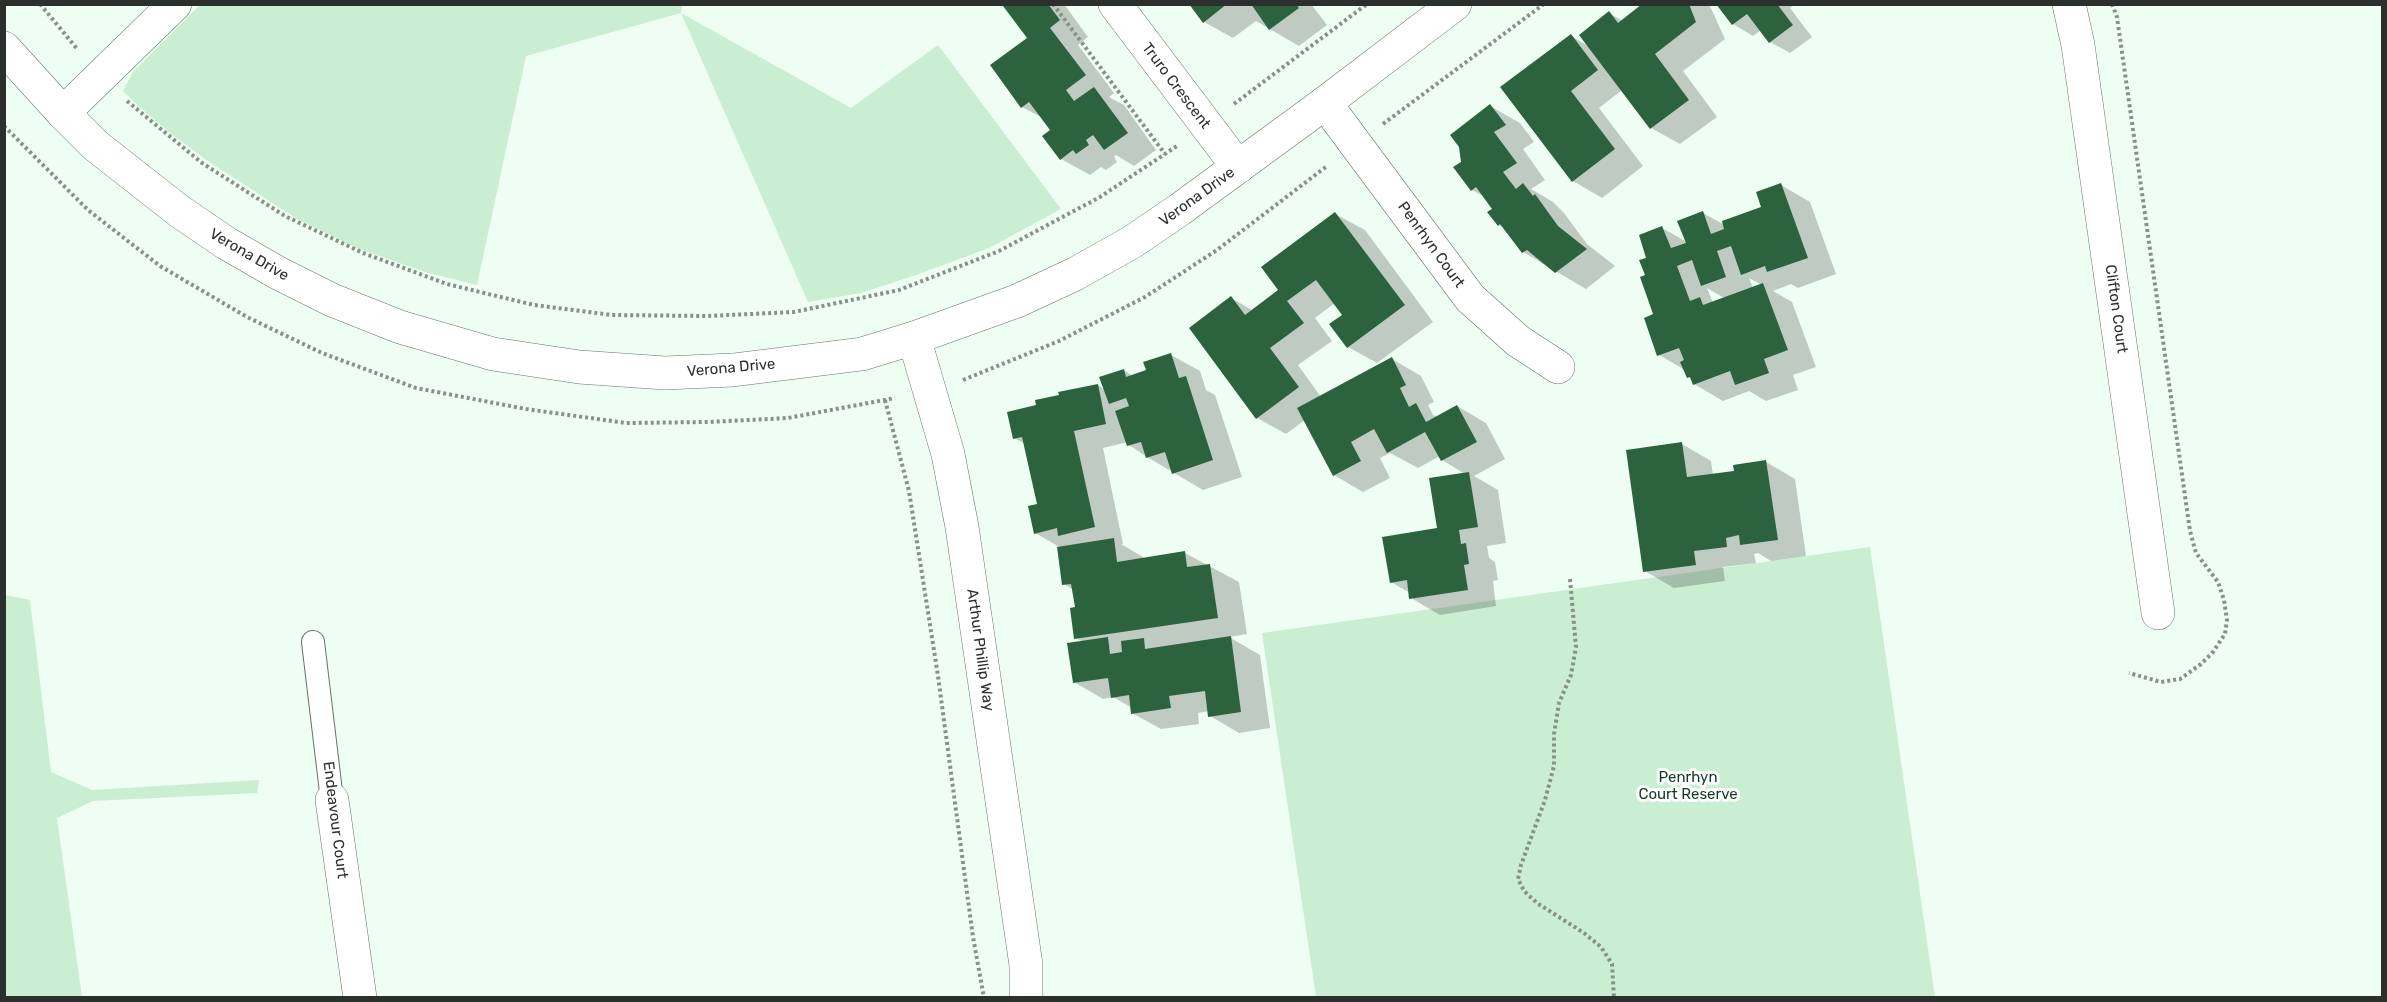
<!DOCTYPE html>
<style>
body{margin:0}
#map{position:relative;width:2387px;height:1002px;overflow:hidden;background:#effef2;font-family:Rubik,sans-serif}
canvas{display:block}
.frame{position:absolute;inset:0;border:6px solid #2b302c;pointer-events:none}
</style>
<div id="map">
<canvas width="2387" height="1002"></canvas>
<div class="frame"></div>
</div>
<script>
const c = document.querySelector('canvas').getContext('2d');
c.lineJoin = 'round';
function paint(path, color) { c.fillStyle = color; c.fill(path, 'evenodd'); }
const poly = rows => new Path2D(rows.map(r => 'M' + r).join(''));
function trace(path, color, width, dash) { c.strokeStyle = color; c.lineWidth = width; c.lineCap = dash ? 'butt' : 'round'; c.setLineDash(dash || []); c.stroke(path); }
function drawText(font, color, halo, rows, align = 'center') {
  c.font = font + ' Rubik,sans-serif'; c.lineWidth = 6; c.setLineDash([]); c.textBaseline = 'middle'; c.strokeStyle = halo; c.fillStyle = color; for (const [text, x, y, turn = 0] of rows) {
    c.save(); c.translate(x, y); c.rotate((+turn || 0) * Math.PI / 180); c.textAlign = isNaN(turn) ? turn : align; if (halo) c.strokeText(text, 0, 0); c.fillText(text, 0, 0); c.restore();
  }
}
paint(poly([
 [201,4,682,5,681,13,851,108,938,45,1061,209,989,248,916,275,861,293,808,302,681,13,526,56,477,285,428,273,359,249,297,219,205,159,170,133,134,102,123,91,133,72],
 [1870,547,1935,997,1316,997,1262,633],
 [5,595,30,600,51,772,92,790,259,780,257,793,93,801,57,818,82,997,5,997]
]), '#c9eed2');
paint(poly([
 [1008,4,1064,4,1088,37,1078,45,1114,93,1109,97,1124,105,1156,150,1134,166,1116,155,1114,157,1117,162,1106,170,1101,167,1090,175,1061,159,1052,131,1043,118,1022,107,1029,39],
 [1191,4,1311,4,1327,25,1299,46,1256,21,1233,38,1204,22],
 [1645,4,1709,4,1725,39,1683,71,1717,117,1680,144,1651,128,1622,90,1599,108,1643,166,1602,198,1573,181,1502,88,1571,36,1590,47,1609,13,1623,21],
 [1718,4,1795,4,1790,8,1812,37,1790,53,1770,42,1761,30,1753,36,1733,24],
 [1490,106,1520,123,1534,142,1523,149,1545,180,1531,189,1553,202,1564,213,1587,244,1615,266,1586,289,1523,252,1504,228,1499,225,1494,209,1485,197,1472,190,1462,162],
 [1781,185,1810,202,1836,274,1798,288,1791,284,1773,291,1792,302,1816,367,1793,375,1798,390,1766,401,1749,391,1723,401,1694,384,1685,370,1659,355,1654,315,1647,276,1648,259,1662,228,1687,242,1703,213,1725,225,1763,208],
 [1749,278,1762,285,1753,288],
 [1707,288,1726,299,1713,303],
 [1335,214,1365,230,1433,322,1377,363,1348,347,1344,315,1335,303,1315,318,1332,341,1298,365,1321,397,1392,359,1421,376,1434,402,1428,405,1433,415,1438,417,1457,406,1486,423,1505,459,1474,476,1498,490,1506,543,1487,546,1489,558,1495,562,1498,580,1493,581,1496,606,1440,615,1411,598,1410,593,1391,582,1439,530,1465,474,1442,460,1440,456,1418,468,1390,453,1380,458,1390,478,1363,492,1334,475,1305,420,1286,434,1257,418,1231,298,1252,310,1280,290],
 [1171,355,1200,371,1206,390,1215,395,1242,477,1203,490,1147,457,1129,445,1128,442,1103,448,1123,544,1121,544,1143,557,1143,559,1185,553,1239,582,1247,634,1229,637,1260,655,1270,728,1239,733,1210,716,1209,711,1198,713,1199,724,1161,729,1132,713,1132,708,1113,697,1103,699,1074,682,1083,642,1076,638,1076,608,1074,590,1064,584,1058,546,1035,533,1038,506,1025,444,1014,438,1038,407,1098,385,1105,390,1124,370,1133,376,1148,371],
 [1682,444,1711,461,1713,475,1736,472,1766,462,1795,479,1806,556,1771,561,1758,553,1754,554,1756,563,1723,567,1725,581,1674,588,1645,571]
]), '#0003');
paint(poly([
 [1005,4,1048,4,1060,20,1050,28,1086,75,1066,90,1074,101,1094,87,1128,133,1104,150,1093,135,1086,140,1089,145,1076,154,1073,150,1060,160,1042,136,1050,130,1029,102,1021,108,990,65,1027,38,1003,6],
 [1189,4,1227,4,1203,23],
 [1251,4,1296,4,1299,8,1269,30],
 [1642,4,1689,4,1696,22,1655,54,1689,100,1650,129,1579,35,1609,11,1618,23],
 [1716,4,1777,4,1793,25,1769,43,1747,14,1732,25],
 [1571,34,1598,70,1571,91,1615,149,1572,182,1500,87],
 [1490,104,1506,125,1494,132,1517,163,1503,172,1516,189,1523,183,1533,196,1535,194,1558,226,1587,249,1555,273,1527,250,1522,253,1500,224,1498,226,1487,212,1492,209,1476,187,1471,191,1453,167,1461,162,1459,147,1450,135],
 [1781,183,1808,258,1767,272,1765,266,1741,275,1731,246,1717,251,1726,277,1701,286,1692,260,1677,266,1690,301,1700,297,1703,305,1763,283,1788,350,1764,359,1769,373,1735,385,1730,371,1693,385,1690,377,1687,378,1680,362,1684,360,1679,348,1657,356,1644,318,1653,314,1640,277,1645,275,1639,260,1646,258,1639,235,1662,226,1671,248,1686,243,1677,221,1703,211,1711,234,1724,229,1722,221,1761,207,1756,192],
 [1335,212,1405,305,1347,348,1329,324,1342,315,1316,280,1287,301,1304,323,1270,348,1299,387,1256,419,1189,328,1231,296,1245,315,1278,290,1261,267],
 [1171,353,1179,378,1186,376,1213,460,1172,474,1165,452,1146,458,1141,442,1127,446,1115,411,1129,406,1126,398,1109,404,1099,377,1124,369,1126,377,1146,370,1143,362],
 [1392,357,1406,385,1400,388,1409,407,1416,403,1426,422,1457,405,1477,442,1441,461,1425,432,1387,453,1374,429,1351,442,1361,461,1333,476,1297,408],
 [1098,384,1106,424,1074,431,1095,527,1058,536,1057,528,1034,534,1028,506,1037,504,1022,437,1013,439,1007,412,1036,405,1035,400,1059,395,1058,392],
 [1682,442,1687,477,1734,471,1733,465,1766,460,1778,540,1740,545,1739,535,1726,538,1727,547,1694,551,1696,565,1643,572,1626,450],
 [1469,472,1478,527,1459,530,1461,544,1466,543,1469,564,1464,565,1468,590,1409,599,1407,580,1390,583,1382,537,1437,528,1429,478],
 [1114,538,1117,562,1185,551,1187,567,1210,564,1218,618,1074,639,1070,608,1075,607,1071,584,1062,585,1057,547],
 [1231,636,1241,712,1208,717,1205,691,1169,696,1171,708,1131,714,1129,695,1111,698,1108,678,1073,683,1067,643,1108,637,1110,654,1122,652,1121,641,1144,638,1145,649]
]), '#2d623f');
const service = poly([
 [313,642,332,800]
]);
const minor = poly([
 [1115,4,1238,167],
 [2069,4,2078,45,2158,613],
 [1325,103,1470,298,1518,341,1558,367],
 [63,113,175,4],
 [914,338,948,454,962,527,1026,965,1026,998],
 [332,800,360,998]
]);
const tertiary = poly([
 [4,48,63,113,95,145,179,211,226,243,278,273,332,300,400,327,493,354,579,367,665,373,733,370,862,354,914,338,1017,301,1075,274,1132,242,1179,210,1325,103,1455,4]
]);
trace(service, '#67746a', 24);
trace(minor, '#67746a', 34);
trace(tertiary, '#67746a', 34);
trace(poly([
 [40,4,78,50],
 [1053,4,1165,154],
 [2112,4,2117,17,2190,531,2196,553,2218,582,2224,600,2227,620,2225,634,2213,652,2201,664,2180,679,2161,682,2129,673],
 [127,101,202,163,285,216,363,253,447,284,534,305,612,315,707,316,794,312,899,290,999,251,1100,197,1177,146],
 [1234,104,1367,4],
 [1383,124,1544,4],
 [4,126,88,210,160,266,247,317,322,353,416,388,526,409,626,423,709,422,788,418,895,398],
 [963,380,1059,341,1145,297,1217,250,1327,166],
 [885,400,909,491,938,676,973,937,984,998],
 [1570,579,1576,647,1571,675,1559,703,1554,734,1554,766,1545,800,1521,865,1518,879,1524,891,1537,903,1584,933,1601,947,1612,964,1614,998]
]), '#879189', 4, [3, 3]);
trace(service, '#fff', 22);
trace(minor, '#fff', 33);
trace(tertiary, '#fff', 33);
drawText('15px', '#2b302c', '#fff', [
 ["Truro Crescent",1176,86,53],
 ["Verona Drive",1197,197,-36],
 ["Penrhyn Court",1431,245,54],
 ["Verona Drive",249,255,30],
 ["Clifton Court",2116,309,82],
 ["Verona Drive",731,368,-5],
 ["Arthur Phillip Way",980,650,82],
 ["Endeavour Court",335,820,83]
]);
drawText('15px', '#113c21', '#fff', [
 ["Penrhyn",1688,778],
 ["Court Reserve",1688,795]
]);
</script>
